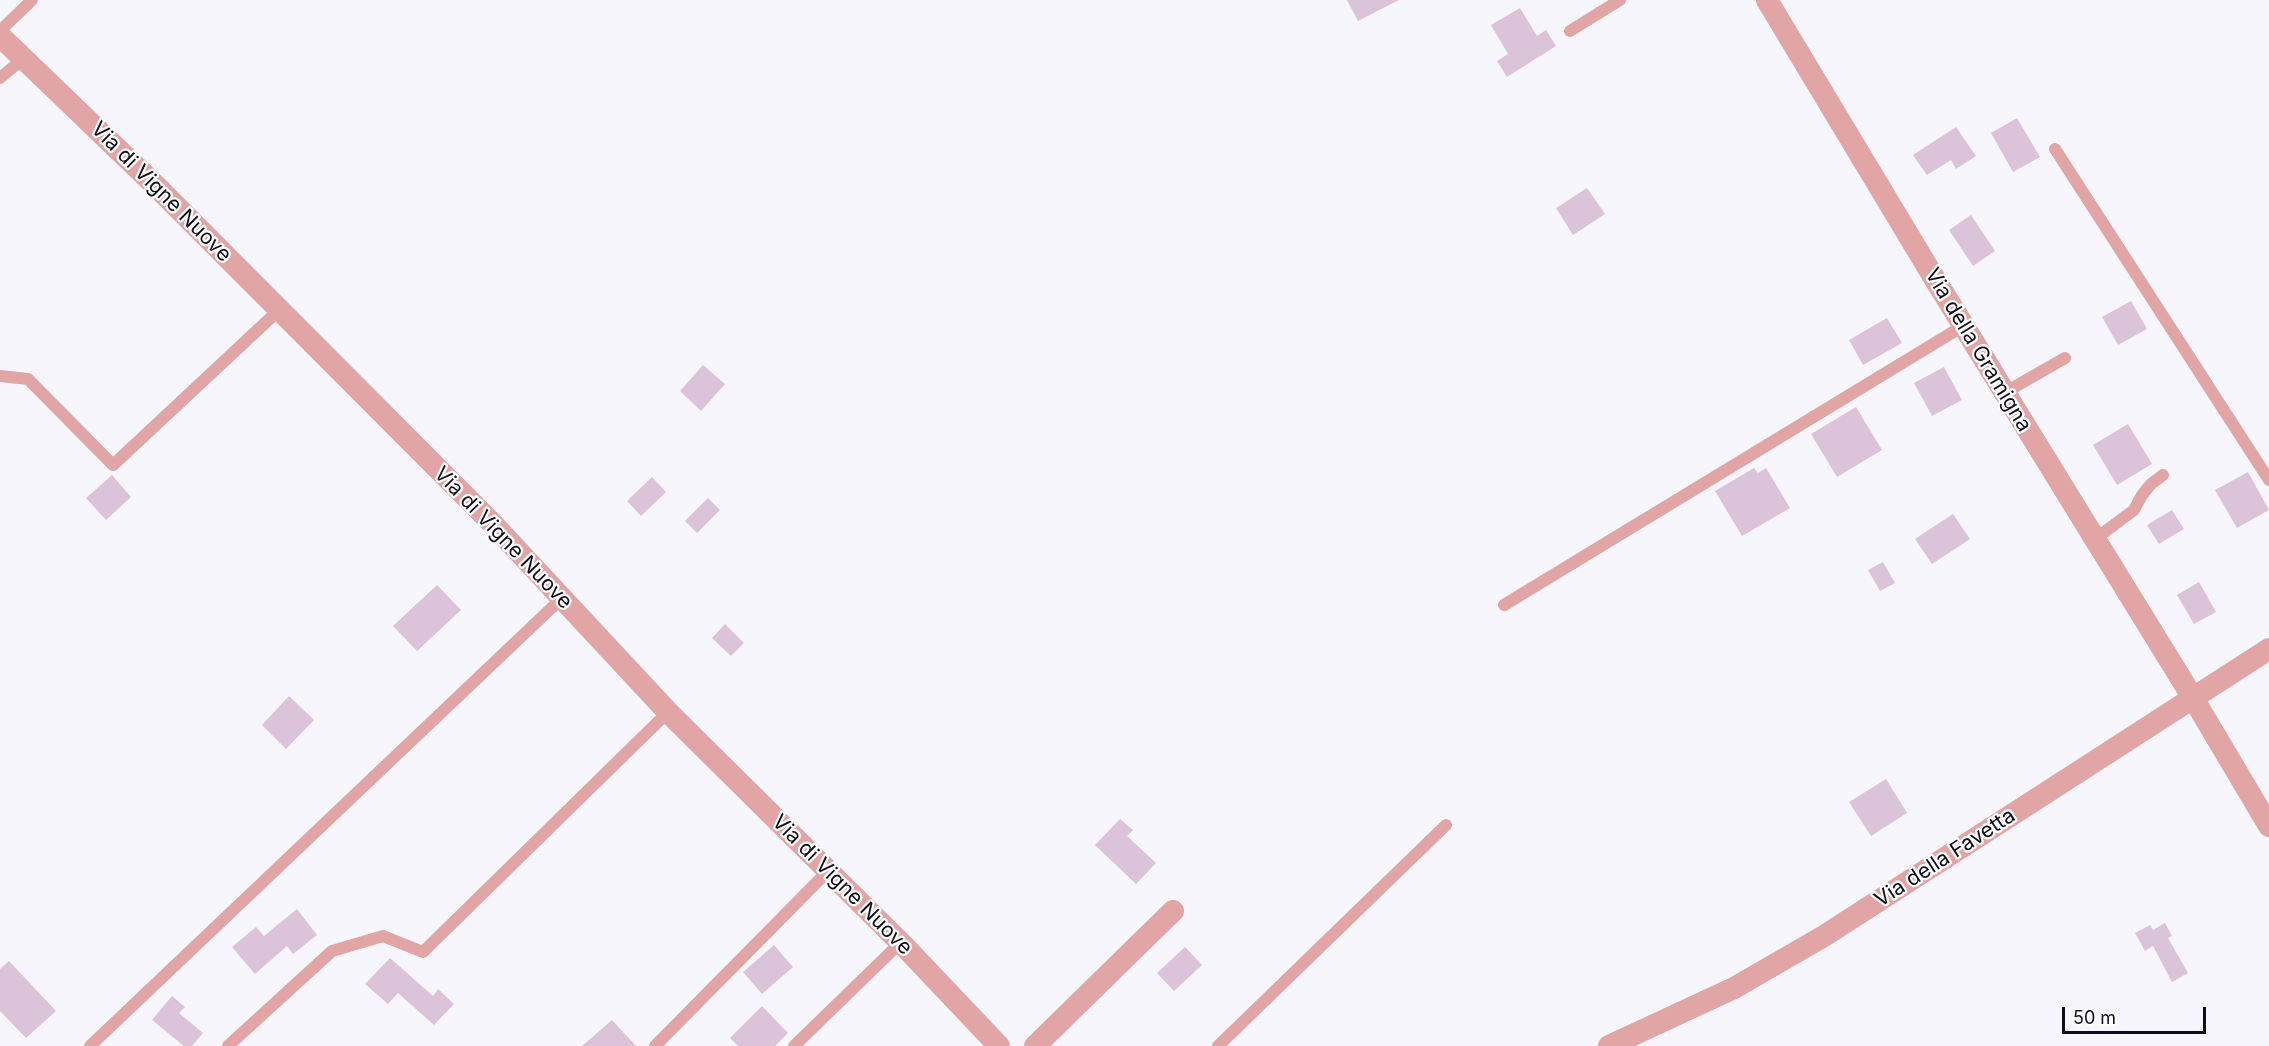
<!DOCTYPE html>
<style>
body{margin:0}
#map{position:relative;width:2269px;height:1046px;overflow:hidden;background:#f7f6fd;font-family:Inter,sans-serif}
canvas{display:block}
.scale{position:absolute;left:2062px;top:1007px;width:144px;height:27px;box-sizing:border-box;border:3px solid #0f0d17;border-top:0;padding-left:8px;font-size:18px;line-height:21px;white-space:nowrap;color:#0f0d17;-webkit-text-stroke:4px #fff;paint-order:stroke}
</style>
<div id="map">
<canvas width="2269" height="1046"></canvas>
<div class="scale">50 m</div>
</div>
<script>
const c = document.querySelector('canvas').getContext('2d');
c.lineJoin = 'round';
function paint(path, color) { c.fillStyle = color; c.fill(path, 'evenodd'); }
const poly = rows => new Path2D(rows.map(r => 'M' + r).join(''));
function trace(path, color, width, dash) { c.strokeStyle = color; c.lineWidth = width; c.lineCap = dash ? 'butt' : 'round'; c.setLineDash(dash || []); c.stroke(path); }
function drawText(font, color, halo, rows, align = 'center') {
  c.font = font + ' Inter,sans-serif'; c.lineWidth = 4.5; c.setLineDash([]); c.textBaseline = 'middle'; c.strokeStyle = halo; c.fillStyle = color; for (const [text, x, y, turn = 0] of rows) {
    c.save(); c.translate(x, y); c.rotate((+turn || 0) * Math.PI / 180); c.textAlign = isNaN(turn) ? turn : align; if (halo) c.strokeText(text, 0, 0); c.fillText(text, 0, 0); c.restore();
  }
}
paint(poly([
 [1347,0,1399,0,1358,21],
 [1520,8,1537,36,1546,30,1556,46,1507,77,1497,61,1508,54,1491,25],
 [2017,118,2040,157,2013,172,1991,133],
 [1956,127,1976,156,1956,169,1951,160,1927,175,1913,155],
 [1587,188,1605,214,1573,235,1556,208],
 [1971,215,1995,251,1973,266,1949,230],
 [2131,301,2147,329,2118,345,2102,317],
 [1887,318,1902,343,1863,365,1849,340],
 [703,365,725,384,701,411,680,391],
 [1944,367,1962,400,1932,416,1914,383],
 [1856,407,1882,450,1837,477,1811,434],
 [2128,424,2152,464,2117,485,2093,445],
 [1754,468,1758,473,1766,468,1790,508,1742,536,1715,491],
 [2248,472,2269,510,2237,528,2215,490],
 [112,475,131,497,106,520,86,498],
 [652,477,666,492,641,516,627,501],
 [708,498,720,510,697,533,685,521],
 [2172,510,2184,529,2159,544,2147,525],
 [1953,514,1970,539,1932,564,1915,539],
 [1883,562,1895,583,1880,591,1868,570],
 [2199,582,2216,612,2194,624,2177,595],
 [437,585,461,610,417,651,393,626],
 [725,624,744,643,731,656,712,638],
 [289,696,314,720,286,749,262,725],
 [1886,779,1907,813,1871,836,1849,802],
 [1120,819,1133,830,1127,836,1156,863,1136,884,1095,845],
 [297,909,317,935,293,954,287,946,255,974,232,947,256,927,264,936],
 [2165,923,2172,936,2168,938,2188,973,2172,982,2153,946,2145,951,2135,933,2150,925,2153,930],
 [774,945,793,967,762,994,743,972],
 [1185,947,1202,965,1174,991,1157,973],
 [390,958,433,996,438,989,454,1004,434,1025,398,993,388,1004,365,984],
 [9,961,56,1011,26,1038,0,1011,0,969],
 [172,996,185,1007,179,1013,203,1033,192,1046,184,1046,152,1020],
 [762,1006,788,1033,775,1046,738,1046,730,1038],
 [612,1020,636,1046,582,1046]
]), '#dbc3da');
trace(poly([
 [0,31,32,0],
 [1570,31,1620,0],
 [0,78,24,58],
 [2055,149,2269,480],
 [0,376,28,379,113,465,279,310],
 [2004,393,2065,358],
 [2095,539,2134,510,2142,495,2151,484,2163,475],
 [1504,605,1963,326],
 [90,1046,562,598],
 [228,1046,332,951,383,936,423,952,668,712],
 [655,1046,828,871],
 [794,1046,900,943],
 [1218,1046,1446,825]
]), '#e1a5a5', 12);
trace(poly([
 [1767,0,1936,281,2193,698,2269,826],
 [0,36,157,187,491,522,668,712,905,947,999,1046],
 [1035,1046,1173,911],
 [1609,1046,1734,988,1824,936,2269,649]
]), '#e1a5a5', 22);
drawText('21px', '#0f0d17', '#fff', [
 ["Via di Vigne Nuove",161,192,45],
 ["Via della Gramigna",1978,350,59],
 ["Via di Vigne Nuove",503,538,46],
 ["Via della Favetta",1945,858,-33],
 ["Via di Vigne Nuove",842,885,45]
]);
</script>
